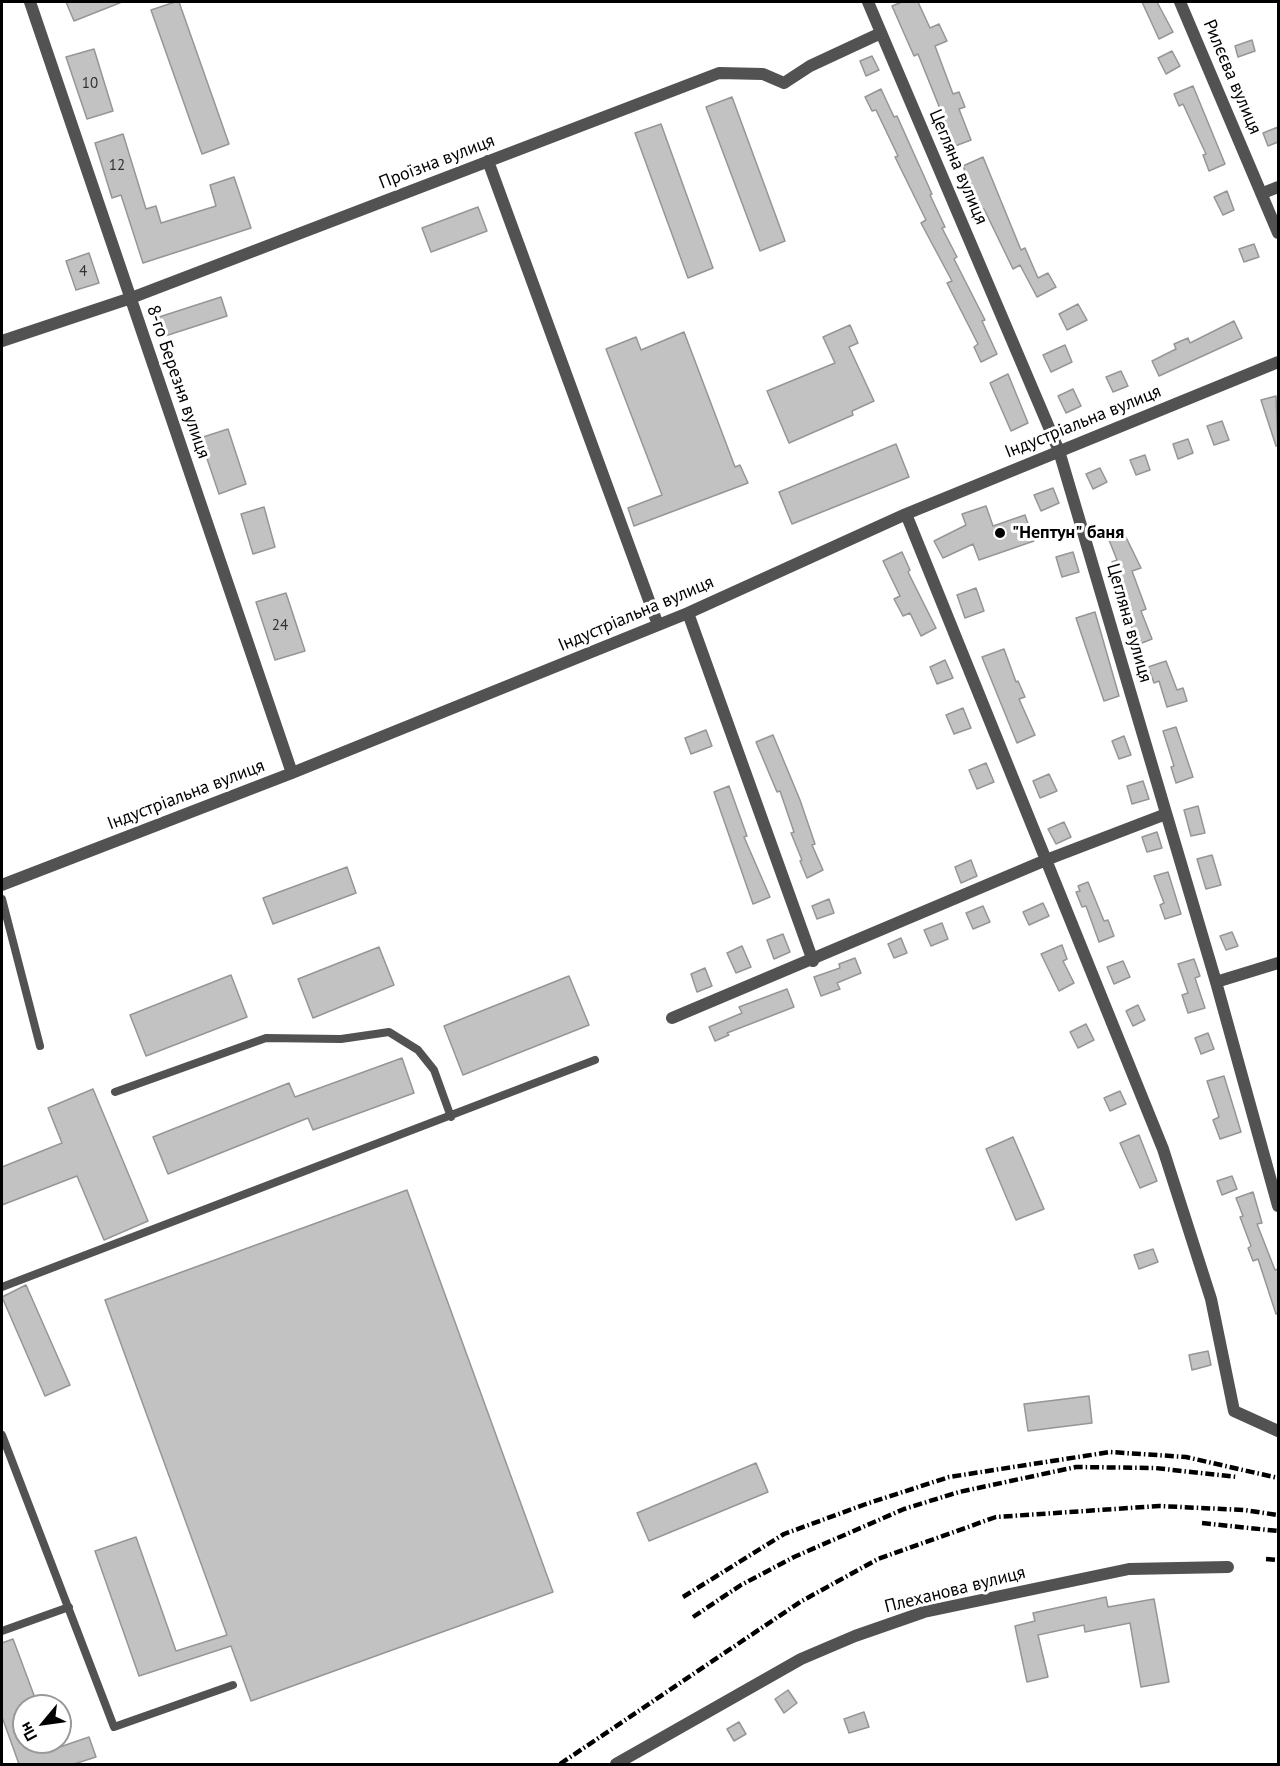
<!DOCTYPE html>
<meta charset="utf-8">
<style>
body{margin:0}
#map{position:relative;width:1280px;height:1766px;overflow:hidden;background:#fff;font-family:"PT Sans",sans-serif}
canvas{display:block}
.frame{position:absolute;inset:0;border:3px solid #000;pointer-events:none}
.north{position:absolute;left:12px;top:1694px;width:60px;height:60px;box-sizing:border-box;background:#fff;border:2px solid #999;border-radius:50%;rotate:241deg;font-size:16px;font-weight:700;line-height:24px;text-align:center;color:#000}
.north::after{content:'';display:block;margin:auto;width:21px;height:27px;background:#000;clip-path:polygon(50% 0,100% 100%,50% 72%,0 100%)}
</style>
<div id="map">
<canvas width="1280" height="1766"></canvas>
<div class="frame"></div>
<div class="north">Пн</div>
</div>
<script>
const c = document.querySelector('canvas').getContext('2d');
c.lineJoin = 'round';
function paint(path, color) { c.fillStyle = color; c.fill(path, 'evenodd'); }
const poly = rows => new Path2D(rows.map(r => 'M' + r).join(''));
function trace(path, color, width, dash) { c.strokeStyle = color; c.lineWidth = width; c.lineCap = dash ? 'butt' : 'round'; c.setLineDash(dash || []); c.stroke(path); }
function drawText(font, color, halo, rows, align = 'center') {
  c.font = font + ' "PT Sans",sans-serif'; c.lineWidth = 6; c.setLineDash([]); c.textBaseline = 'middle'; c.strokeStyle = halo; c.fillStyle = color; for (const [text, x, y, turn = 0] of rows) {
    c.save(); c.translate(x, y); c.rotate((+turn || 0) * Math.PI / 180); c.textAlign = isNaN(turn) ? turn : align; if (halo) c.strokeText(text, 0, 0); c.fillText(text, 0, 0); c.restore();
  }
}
const building = poly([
 [66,2,122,2,74,21,66,2],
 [175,2,179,2,229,144,202,154,151,10,175,2],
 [902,2,918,2,930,28,939,24,947,41,935,46,953,94,959,92,965,107,959,109,971,140,955,146,918,54,914,56,892,6,902,2],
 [1142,2,1157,2,1173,32,1159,39,1142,2],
 [1252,40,1255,51,1238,57,1235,46,1252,40],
 [94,49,113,111,87,119,66,57,94,49],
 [1172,51,1180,66,1166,74,1158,58,1172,51],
 [872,56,879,70,866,76,860,61,872,56],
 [1193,86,1225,164,1209,171,1203,155,1206,154,1183,104,1179,106,1174,94,1193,86],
 [881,89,894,117,897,116,932,194,930,195,945,227,942,228,957,257,954,259,985,320,982,321,997,354,981,362,974,347,978,344,947,283,952,281,921,223,926,220,895,157,898,156,876,110,872,111,865,97,881,89],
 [732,97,785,241,760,251,706,107,732,97],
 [661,124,713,268,688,278,635,133,661,124],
 [1278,127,1278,142,1268,146,1263,133,1278,127],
 [123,134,146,209,156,206,161,223,216,206,210,185,234,177,251,228,143,263,121,195,112,198,95,143,123,134],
 [983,157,1021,250,1025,248,1038,278,1048,273,1056,287,1037,297,1020,265,1013,269,984,209,981,210,963,166,983,157],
 [1227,191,1234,210,1223,215,1214,197,1227,191],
 [478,207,487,231,431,252,422,228,478,207],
 [1254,244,1259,257,1244,262,1239,249,1254,244],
 [89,253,99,283,76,290,66,261,89,253],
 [221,297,227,316,162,337,156,318,221,297],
 [1078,304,1087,320,1067,330,1059,314,1078,304],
 [1234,321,1242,338,1159,376,1152,361,1176,349,1174,344,1188,338,1190,343,1234,321],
 [850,325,858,343,849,347,874,401,852,411,853,415,789,443,767,391,835,363,823,337,850,325],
 [684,332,735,467,740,465,748,483,634,526,628,508,662,495,606,349,636,337,641,350,684,332],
 [1065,345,1072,362,1051,372,1043,355,1065,345],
 [1121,371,1128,386,1113,392,1106,377,1121,371],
 [1008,374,1028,423,1011,431,990,383,1008,374],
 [1073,389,1081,406,1066,413,1058,396,1073,389],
 [1276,396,1278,446,1276,446,1261,400,1276,396],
 [1222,421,1229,440,1214,445,1207,426,1222,421],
 [228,429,246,484,219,494,200,438,228,429],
 [1188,439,1193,453,1178,459,1173,444,1188,439],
 [896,444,909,477,792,524,779,492,896,444],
 [1145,455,1150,470,1136,475,1130,460,1145,455],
 [1100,468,1107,482,1093,489,1086,474,1100,468],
 [1053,488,1059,503,1041,511,1034,495,1053,488],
 [986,506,993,526,1025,515,1034,541,979,560,973,544,943,558,934,541,966,525,962,514,986,506],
 [264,507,275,547,253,554,241,514,264,507],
 [1122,529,1141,568,1132,571,1146,609,1141,611,1152,639,1137,645,1112,562,1117,560,1107,535,1122,529],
 [902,552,910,570,908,572,936,628,921,636,910,613,903,616,894,599,900,596,883,561,902,552],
 [1073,552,1079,572,1062,577,1056,557,1073,552],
 [976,588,984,611,965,618,957,595,976,588],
 [286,593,305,651,275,660,256,602,286,593],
 [1095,612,1119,696,1104,701,1076,618,1095,612],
 [1004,649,1016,682,1018,681,1025,697,1019,699,1035,735,1017,743,982,657,1004,649],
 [945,660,953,678,937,684,930,667,945,660],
 [1166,661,1177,690,1183,688,1187,701,1167,707,1159,681,1154,683,1148,667,1166,661],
 [963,708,971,728,954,734,946,715,963,708],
 [1176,727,1193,777,1176,783,1171,767,1174,766,1163,731,1176,727],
 [706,730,712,746,691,754,685,738,706,730],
 [773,735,800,800,815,844,812,845,823,870,807,878,800,861,802,860,791,833,794,832,780,791,777,792,756,742,773,735],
 [1124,736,1131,755,1119,759,1112,741,1124,736],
 [986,763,994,782,977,789,969,770,986,763],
 [1049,774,1057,791,1040,798,1033,781,1049,774],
 [1143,781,1149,799,1132,804,1127,786,1143,781],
 [729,786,747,836,744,837,770,897,753,904,714,792,729,786],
 [1198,806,1205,833,1191,836,1184,810,1198,806],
 [1064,822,1071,837,1056,844,1048,829,1064,822],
 [1157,832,1162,848,1147,852,1142,837,1157,832],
 [1212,855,1221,885,1206,889,1197,859,1212,855],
 [971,860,977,876,961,883,955,867,971,860],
 [347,867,356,893,273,924,263,898,347,867],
 [1168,872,1181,914,1165,919,1160,905,1164,903,1154,876,1168,872],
 [1088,882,1104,921,1108,920,1114,936,1099,942,1086,906,1082,907,1076,892,1080,891,1078,886,1088,882],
 [829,899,834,913,817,919,812,906,829,899],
 [1043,903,1049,916,1029,925,1023,912,1043,903],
 [983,906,990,922,973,929,966,913,983,906],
 [942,923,948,939,931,946,924,930,942,923],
 [1232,932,1238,946,1226,950,1220,936,1232,932],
 [783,934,790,952,774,959,767,940,783,934],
 [901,938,907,953,894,958,888,944,901,938],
 [1062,945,1067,959,1063,961,1074,983,1059,991,1041,954,1062,945],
 [742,946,751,967,736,973,727,953,742,946],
 [379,947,394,985,313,1018,298,979,379,947],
 [855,958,861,973,837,983,840,989,821,996,814,977,840,968,839,964,855,958],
 [1194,959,1200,976,1195,978,1205,1008,1188,1013,1182,995,1188,993,1178,964,1194,959],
 [1123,961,1130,977,1114,984,1107,967,1123,961],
 [705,968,712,986,697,992,691,974,705,968],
 [231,975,247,1017,146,1056,130,1015,231,975],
 [569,976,589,1025,463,1075,444,1026,569,976],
 [787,989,794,1007,727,1033,729,1035,715,1041,709,1027,742,1013,739,1007,787,989],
 [1138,1005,1145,1020,1133,1026,1126,1011,1138,1005],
 [1086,1024,1094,1040,1078,1048,1070,1032,1086,1024],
 [1208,1033,1214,1049,1201,1054,1195,1038,1208,1033],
 [402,1058,414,1093,313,1130,308,1118,168,1174,153,1137,289,1083,295,1097,402,1058],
 [1224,1076,1241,1132,1220,1139,1213,1120,1219,1117,1207,1081,1224,1076],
 [93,1089,148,1221,104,1240,77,1176,2,1205,2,1167,62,1143,48,1108,93,1089],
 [1120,1091,1126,1104,1110,1111,1104,1098,1120,1091],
 [1139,1135,1157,1181,1140,1188,1120,1143,1139,1135],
 [1013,1137,1044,1209,1016,1220,986,1149,1013,1137],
 [1232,1176,1237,1189,1222,1195,1217,1181,1232,1176],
 [407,1190,553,1592,251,1701,231,1646,139,1676,95,1551,136,1537,176,1651,227,1635,105,1300,407,1190],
 [1253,1192,1262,1223,1257,1224,1275,1270,1278,1269,1278,1313,1276,1314,1258,1259,1253,1261,1248,1248,1251,1246,1240,1217,1243,1216,1236,1198,1253,1192],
 [1153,1249,1158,1262,1139,1269,1134,1255,1153,1249],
 [26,1285,70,1385,45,1396,2,1297,26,1285],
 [1208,1351,1211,1365,1192,1370,1189,1355,1208,1351],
 [1089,1396,1092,1423,1028,1431,1024,1404,1089,1396],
 [756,1463,768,1492,649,1541,637,1513,756,1463],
 [1106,1597,1108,1607,1154,1599,1169,1682,1141,1687,1130,1623,1085,1632,1084,1625,1038,1635,1048,1677,1027,1682,1015,1626,1035,1621,1033,1613,1106,1597],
 [13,1639,38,1706,24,1706,24,1742,51,1742,54,1749,89,1737,96,1757,74,1764,19,1764,2,1717,2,1643,13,1639],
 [788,1690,797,1703,784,1713,775,1699,788,1690],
 [864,1712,869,1727,849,1733,844,1719,864,1712],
 [739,1722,746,1734,734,1741,727,1729,739,1722]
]);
paint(building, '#c2c2c2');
trace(building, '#969696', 1.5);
trace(poly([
 [2,899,40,1046],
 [115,1092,266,1038,341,1039,389,1032,418,1050,434,1070,451,1117],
 [2,1287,595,1060],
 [2,1435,114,1727,233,1685],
 [2,1631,69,1607]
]), '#525252', 8);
trace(poly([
 [30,2,292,773],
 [868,2,1059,451,1216,982,1278,1206],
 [1180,2,1278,233],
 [488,161,658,625],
 [1263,193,1278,187],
 [2,341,131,298,719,73,763,74,784,83,810,66,881,33],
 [906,514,1163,1149,1211,1299,1234,1411,1278,1431],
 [688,613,813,961],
 [2,885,292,773,688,613,906,514,1278,362],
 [1216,982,1278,963],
 [672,1018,1046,860,1166,814],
 [616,1764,801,1659,855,1636,924,1612,1129,1569,1228,1567]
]), '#525252', 12);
trace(poly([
 [1202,1523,1278,1531],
 [1266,1559,1278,1560],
 [683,1597,784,1534,866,1504,949,1477,1110,1452,1186,1457,1278,1478],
 [693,1617,741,1585,794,1557,904,1509,959,1492,1076,1467,1155,1468,1237,1477],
 [560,1764,800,1602,878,1559,996,1517,1159,1506,1244,1510,1278,1515]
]), '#000', 4.5, [9, 3, 1.5, 3]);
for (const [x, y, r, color] of [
 [1000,533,6,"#000"]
]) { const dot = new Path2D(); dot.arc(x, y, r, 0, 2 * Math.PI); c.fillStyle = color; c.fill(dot); trace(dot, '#fff', 2); }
drawText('15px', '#303030', null, [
 ["10",90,84],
 ["12",117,166],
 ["4",83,272],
 ["24",280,626]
]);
drawText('18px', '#000', '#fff', [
 ["Рилєєва вулиця",1232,77,67],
 ["Проїзна вулиця",437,162,-21],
 ["Цегляна вулиця",958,167,67],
 ["8-го Березня вулиця",178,382,71],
 ["Індустріальна вулиця",1083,422,-22],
 ["Індустріальна вулиця",636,614,-23],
 ["Цегляна вулиця",1129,623,74],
 ["Індустріальна вулиця",186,795,-21],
 ["Плеханова вулиця",955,1590,-14]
]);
drawText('bold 18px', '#000', '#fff', [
 ["\"Нептун\" баня",1012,533]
], 'left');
</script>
